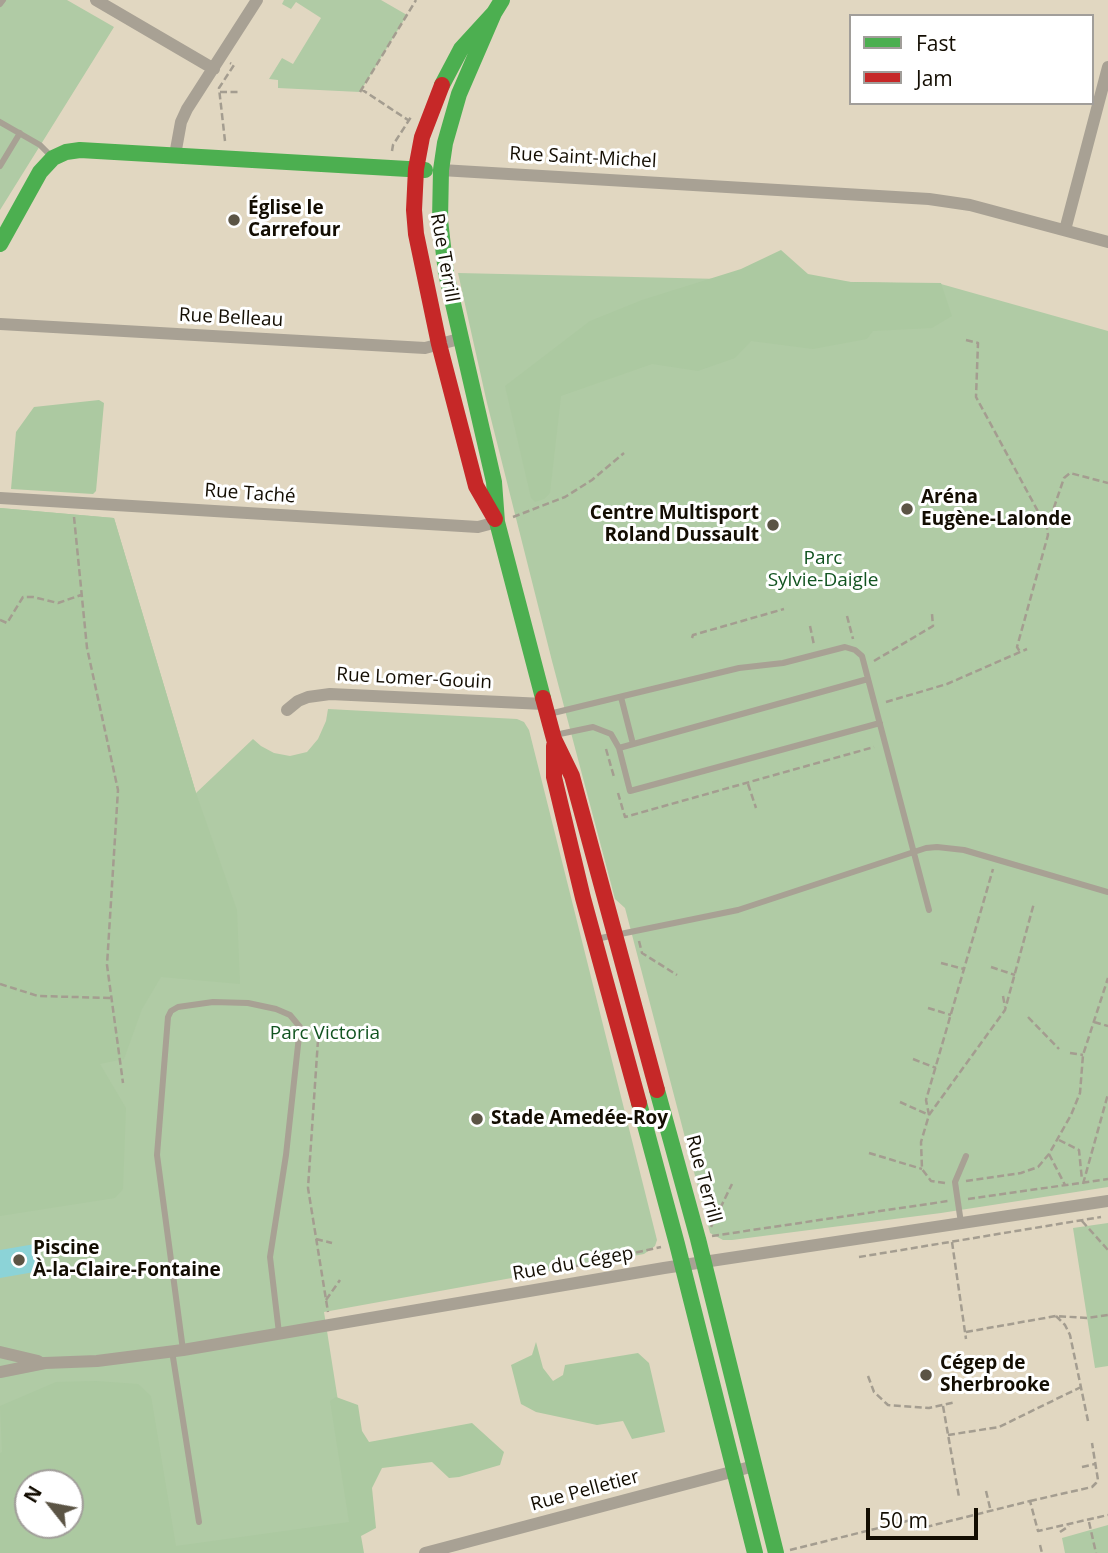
<!DOCTYPE html>
<meta charset="utf-8">
<style>
body{margin:0}
#map{position:relative;width:1108px;height:1553px;overflow:hidden;background:#e1d7c1;font-family:"Open Sans",sans-serif}
canvas{display:block}
.legend{position:absolute;left:849px;top:14px;width:245px;height:91px;box-sizing:border-box;background:#fff;border:2px solid #a19e9a;margin:0;padding:9px 12px;list-style:none;font-size:21px;color:#130d02}
.legend li{display:flex;align-items:center;gap:14px;height:35px}
.legend b{width:35px;border:2px solid #a19e9a}
.north{position:absolute;left:14px;top:1469px;width:70px;height:70px;box-sizing:border-box;background:#fff;border:2px solid #a19e9a;border-radius:50%;rotate:301deg;font-size:19px;font-weight:700;line-height:28px;text-align:center;color:#130d02}
.north::after{content:'';display:block;margin:auto;width:24px;height:32px;background:#5b5445;clip-path:polygon(50% 0,100% 100%,50% 72%,0 100%)}
.scale{position:absolute;left:866px;top:1508px;width:112px;height:32px;box-sizing:border-box;border:4px solid #130d02;border-top:0;padding-left:9px;font-size:21px;line-height:24px;white-space:nowrap;color:#130d02;-webkit-text-stroke:5px #fff;paint-order:stroke}
</style>
<div id="map">
<canvas width="1108" height="1553"></canvas>
<ul class="legend">
<li><b style="height:9px;background:#4caf50"></b>Fast</li>
<li><b style="height:9px;background:#c62828"></b>Jam</li>
</ul>
<div class="north">N</div>
<div class="scale">50 m</div>
</div>
<script>
const c = document.querySelector('canvas').getContext('2d');
c.lineJoin = 'round';
function paint(path, color) { c.fillStyle = color; c.fill(path, 'evenodd'); }
const poly = rows => new Path2D(rows.map(r => 'M' + r).join(''));
function trace(path, color, width, dash) { c.strokeStyle = color; c.lineWidth = width; c.lineCap = dash ? 'butt' : 'round'; c.setLineDash(dash || []); c.stroke(path); }
function drawText(font, color, halo, rows, align = 'center') {
  c.font = font + ' "Open Sans",sans-serif'; c.lineWidth = 6; c.setLineDash([]); c.textBaseline = 'middle'; c.strokeStyle = halo; c.fillStyle = color; for (const [text, x, y, turn = 0] of rows) {
    c.save(); c.translate(x, y); c.rotate((+turn || 0) * Math.PI / 180); c.textAlign = isNaN(turn) ? turn : align; if (halo) c.strokeText(text, 0, 0); c.fillText(text, 0, 0); c.restore();
  }
}
paint(poly([
 [0,0,67,0,114,27,0,210],
 [284,0,381,0,407,15,360,92,278,88,278,80,269,79,282,58,293,64,321,18,296,2,291,9,282,4],
 [458,273,941,284,1108,331,1108,1187,941,1213,732,1240,723,1240,710,1233,625,908,615,899,552,661,487,403],
 [0,508,114,518,196,793,253,739,261,746,274,753,290,756,307,752,318,739,326,721,328,709,517,719,524,722,529,730,657,1240,655,1246,644,1254,324,1312,362,1553,0,1553],
 [28,1483,70,1483,70,1525,28,1525],
 [1108,1223,1108,1366,1095,1368,1073,1228],
 [1108,1525,1108,1553,1065,1553,1062,1538]
]), '#b0cba5');
paint(poly([
 [781,250,808,274,851,282,941,283,952,316,932,328,873,331,867,339,813,349,751,341,735,358,698,371,652,364,561,396,550,493,544,499,535,502,531,498,505,386,590,321,642,300,741,269],
 [99,400,104,403,96,491,93,494,11,489,16,432,34,407],
 [0,508,114,518,196,793,237,910,240,984,161,977,142,1009,124,1059,100,1064,126,1108,123,1189,115,1198,0,1216],
 [536,1342,543,1368,553,1381,563,1375,565,1365,638,1353,649,1363,665,1432,632,1439,623,1421,597,1425,536,1412,521,1404,511,1365,532,1355],
 [96,1381,138,1384,151,1396,176,1546,349,1522,330,1401,336,1397,358,1405,362,1431,369,1442,472,1423,504,1452,500,1465,459,1477,449,1478,432,1462,382,1468,372,1488,376,1528,361,1536,364,1553,0,1553,0,1453,2,1452,0,1406,56,1382],
 [28,1483,70,1483,70,1525,28,1525]
]), '#acc9a1');
paint(poly([
 [35,1244,40,1271,0,1278,0,1250]
]), '#8cd3d7');
trace(poly([
 [361,89,408,120],
 [220,92,241,92],
 [360,92,416,0],
 [225,141,219,88,234,65,230,63],
 [392,151,393,145,411,117],
 [966,340,978,343,976,397,1047,528,1048,535,1017,647,1020,652],
 [74,517,87,648,118,790,107,965,123,1083],
 [513,517,565,497,592,480,624,453],
 [1047,528,1064,478,1070,473,1108,483],
 [847,616,853,639],
 [0,620,7,623,23,597,33,597,58,603,81,595],
 [810,626,814,645],
 [692,638,693,635,784,609],
 [874,661,933,626,932,614],
 [886,702,947,684,1027,649],
 [606,749,614,777],
 [748,784,756,808],
 [618,793,625,817,874,747],
 [639,941,642,953,677,975],
 [941,963,964,969],
 [991,967,1015,975],
 [0,984,38,996,111,998],
 [1003,996,1005,1007],
 [928,1008,951,1015],
 [1028,1017,1059,1049],
 [1094,1022,1108,1026],
 [318,1040,308,1188,328,1312],
 [1070,1053,1083,1055],
 [913,1059,936,1068],
 [900,1102,929,1115],
 [929,1115,926,1100,993,869],
 [1059,1140,1079,1150,1082,1180],
 [869,1153,922,1169],
 [1049,1154,1065,1185],
 [966,1181,1021,1173,1038,1167,1049,1154,1071,1115,1080,1093,1083,1055,1108,978],
 [945,1183,931,1181,922,1169,921,1142,929,1115,1005,1010,1034,903],
 [1083,1184,1108,1094],
 [968,1199,1108,1179],
 [1082,1221,1108,1250],
 [711,1227,732,1184],
 [712,1236,948,1201],
 [316,1239,332,1243],
 [952,1242,966,1339],
 [859,1257,1101,1217],
 [558,1274,558,1270,661,1247],
 [326,1300,340,1280],
 [1056,1316,1065,1325,1070,1335,1088,1421],
 [966,1332,1056,1316,1087,1318,1108,1315],
 [868,1376,874,1392,888,1405,929,1408,956,1402],
 [943,1406,959,1497],
 [948,1435,999,1427,1081,1387],
 [1082,1467,1095,1464],
 [986,1491,991,1512],
 [1030,1501,1092,1487,1096,1483,1098,1480,1092,1443],
 [1089,1522,1096,1553],
 [1060,1532,1069,1526],
 [1040,1545,1042,1553],
 [790,1550,911,1520,914,1530,1030,1501,1038,1531,1108,1515]
]), '#a49d90', 2.5, [7, 3.5]);
trace(poly([
 [0,4,3,0],
 [0,122,40,145,52,157],
 [0,166,20,133],
 [868,679,619,748,630,791,880,723],
 [621,697,633,744],
 [549,714,739,668,783,663,845,647,855,650,862,656,929,910],
 [555,735,593,727,611,734,619,748],
 [596,939,738,910,926,848,937,847,964,850,1108,892],
 [961,1223,955,1182,966,1156],
 [183,1350,157,1155,168,1017,171,1011,178,1007,213,1002,248,1003,276,1009,290,1015,300,1027,286,1155,270,1257,279,1333],
 [172,1351,199,1522]
]), '#a8a194', 6);
trace(poly([
 [96,0,214,69],
 [175,155,181,122,187,109,257,0],
 [441,170,929,199,970,205,1108,242],
 [1065,230,1108,67],
 [0,324,425,348,459,339],
 [0,498,478,527,497,522],
 [287,710,298,701,308,697,330,694,544,704],
 [0,1352,38,1361],
 [0,1372,45,1363,97,1361,183,1350,664,1268,1108,1201],
 [425,1553,754,1466]
]), '#a8a194', 12);
trace(poly([
 [494,13,459,94,445,143,441,170,440,220,446,273,494,482,497,522,543,698],
 [442,85,461,49,494,13,502,0],
 [0,244,40,172,53,158,66,152,80,150,425,170],
 [657,1090,698,1239,776,1553],
 [639,1103,677,1244,755,1553]
]), '#4caf50', 16);
trace(poly([
 [442,85,422,137,416,169,414,210,416,234,439,344,476,486,495,519],
 [543,698,554,739,572,776,657,1090],
 [554,746,554,777,583,898,639,1103]
]), '#c62828', 16);
for (const [x, y, r, color] of [
 [234,220,7,"#5b5445"],
 [907,509,7,"#5b5445"],
 [773,525,7,"#5b5445"],
 [477,1119,7,"#5b5445"],
 [19,1260,7,"#5b5445"],
 [926,1375,7,"#5b5445"]
]) { const dot = new Path2D(); dot.arc(x, y, r, 0, 2 * Math.PI); c.fillStyle = color; c.fill(dot); trace(dot, '#fff', 2.5); }
drawText('19px', '#130d02', '#fff', [
 ["Rue Saint-Michel",583,158,3],
 ["Rue Terrill",444,258,80],
 ["Rue Belleau",231,318,3],
 ["Rue Taché",250,494,4],
 ["Rue Lomer-Gouin",414,679,3],
 ["Rue Terrill",703,1179,75],
 ["Rue du Cégep",573,1264,-10],
 ["Rue Pelletier",585,1491,-15]
]);
drawText('bold 19px', '#130d02', '#fff', [
 ["Église le",248,209],
 ["Carrefour",248,231],
 ["Aréna",921,498],
 ["Eugène-Lalonde",921,520],
 ["Centre Multisport",759,514,"right"],
 ["Roland Dussault",759,536,"right"],
 ["Stade Amedée-Roy",491,1119],
 ["Piscine",33,1249],
 ["À-la-Claire-Fontaine",33,1271],
 ["Cégep de",940,1364],
 ["Sherbrooke",940,1386]
], 'left');
drawText('19px', '#125421', '#fff', [
 ["Parc",823,559],
 ["Sylvie-Daigle",823,581],
 ["Parc Victoria",325,1034]
]);
</script>
